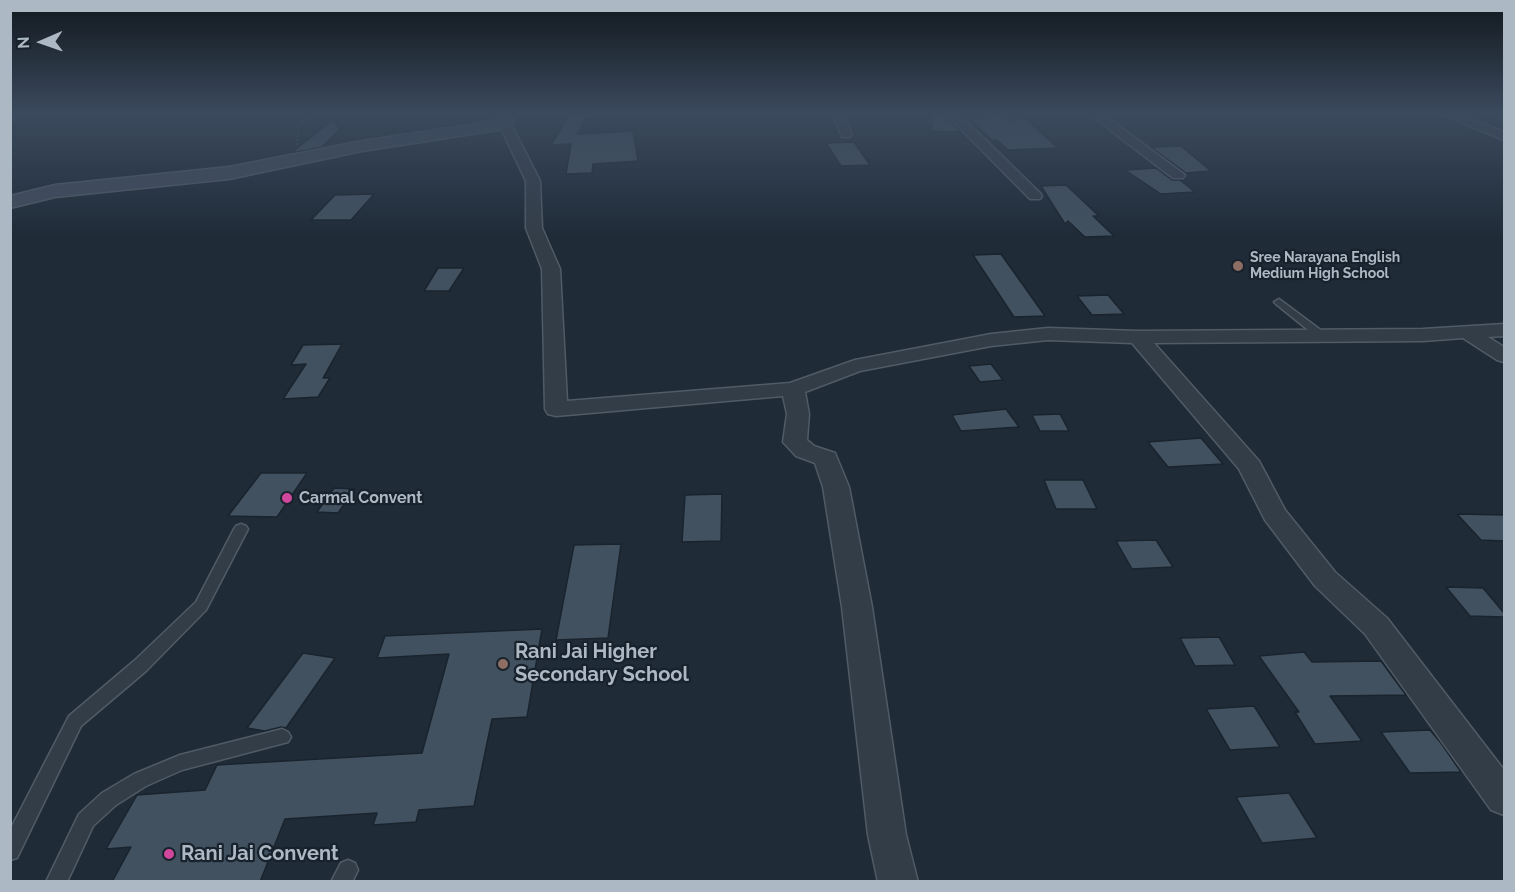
<!DOCTYPE html>
<style>
body{margin:0}
#map{position:relative;width:1515px;height:892px;overflow:hidden;background:#1f2b37;font-family:Raleway,sans-serif}
canvas{display:block}
.frame{position:absolute;inset:0;border:12px solid #adb8c5;pointer-events:none}
.north{position:absolute;left:12px;top:12px;width:60px;height:60px;-webkit-text-stroke:4px #18222c;paint-order:stroke;rotate:268deg;font-size:16px;font-weight:700;line-height:24px;text-align:center;color:#adb8c5}
.north::after{content:'';display:block;margin:auto;width:21px;height:27px;background:#adb8c5;clip-path:polygon(50% 0,100% 100%,50% 72%,0 100%)}
</style>
<div id="map">
<canvas width="1515" height="892"></canvas>
<div class="frame"></div>
<div class="north">N</div>
</div>
<script>
const c = document.querySelector('canvas').getContext('2d');
c.lineJoin = 'round';
function paint(path, color) { c.fillStyle = color; c.fill(path, 'evenodd'); }
const poly = rows => new Path2D(rows.map(r => 'M' + r).join(''));
function trace(path, color, width, dash) { c.strokeStyle = color; c.lineWidth = width; c.lineCap = dash ? 'butt' : 'round'; c.setLineDash(dash || []); c.stroke(path); }
function drawText(font, color, halo, rows, align = 'center') {
  c.font = font + ' Raleway,sans-serif'; c.lineWidth = 4.5; c.setLineDash([]); c.textBaseline = 'middle'; c.strokeStyle = halo; c.fillStyle = color; for (const [text, x, y, turn = 0] of rows) {
    c.save(); c.translate(x, y); c.rotate((+turn || 0) * Math.PI / 180); c.textAlign = isNaN(turn) ? turn : align; if (halo) c.strokeText(text, 0, 0); c.fillText(text, 0, 0); c.restore();
  }
}
const building = poly([
 [570,114,588,114,577,134,633,131,638,161,593,164,592,173,566,174,571,144,551,145,570,114],
 [931,114,944,114,960,132,932,131,931,114],
 [1006,116,1011,120,1026,119,1058,148,1008,150,997,140,993,141,969,118,1006,116],
 [333,120,340,129,322,147,291,153,333,120],
 [854,142,870,165,841,166,826,143,854,142],
 [1181,146,1211,171,1186,173,1151,147,1181,146],
 [1156,168,1172,180,1180,180,1195,192,1161,194,1125,170,1156,168],
 [1066,185,1099,216,1093,216,1114,236,1085,237,1068,221,1065,224,1041,186,1066,185],
 [374,194,351,220,311,220,335,195,374,194],
 [1001,254,1045,316,1014,317,973,255,1001,254],
 [438,268,464,268,449,291,424,291,438,268],
 [1108,295,1124,314,1092,315,1077,296,1108,295],
 [342,344,323,378,330,378,318,397,283,399,306,364,291,365,303,345,342,344],
 [991,364,1003,380,980,382,969,366,991,364],
 [1006,409,1019,427,961,431,952,415,1006,409],
 [1060,414,1069,431,1040,431,1032,415,1060,414],
 [1201,438,1223,464,1168,467,1148,442,1201,438],
 [261,473,307,473,277,517,228,516,261,473],
 [1044,480,1083,480,1097,509,1056,509,1044,480],
 [334,488,355,489,338,513,317,512,334,488],
 [722,494,721,541,682,542,685,495,722,494],
 [1457,514,1504,515,1504,541,1481,540,1457,514],
 [1156,540,1173,567,1132,569,1116,541,1156,540],
 [621,544,608,638,556,640,574,545,621,544],
 [1446,587,1483,588,1504,613,1504,617,1470,616,1446,587],
 [542,629,527,717,492,719,474,806,419,810,416,822,373,825,377,813,285,819,260,882,112,882,131,847,106,849,137,795,205,790,217,765,422,753,449,654,377,658,385,636,542,629],
 [1219,637,1235,665,1195,666,1180,638,1219,637],
 [1304,652,1312,662,1381,661,1406,695,1330,696,1362,741,1315,744,1295,712,1299,712,1259,656,1304,652],
 [303,653,335,658,286,728,281,727,265,731,247,728,303,653],
 [1254,706,1280,747,1230,750,1206,709,1254,706],
 [1430,730,1441,743,1461,772,1410,773,1381,732,1430,730],
 [1289,793,1317,838,1262,843,1236,797,1289,793]
]);
paint(building, '#42515f');
trace(building, '#1a242e', 1.5);
const lane = poly([
 [1279,299,1326,334,1326,338,1318,338,1276,304,1274,302,1279,299],
 [241,524,246,526,248,529,206,610,146,671,81,726,17,858,10,860,10,830,69,716,134,661,196,602,234,529,236,526,241,524],
 [282,729,288,732,291,737,288,742,182,770,146,786,116,805,93,826,67,882,46,882,79,814,102,793,134,774,180,755,282,729],
 [348,860,355,863,358,870,352,882,331,882,341,863,348,860]
]);
const street = poly([
 [832,114,844,114,852,134,850,137,842,137,832,114],
 [946,114,959,114,1040,193,1042,196,1040,199,1030,199,946,114],
 [1089,114,1103,114,1185,175,1183,178,1173,178,1089,114],
 [1441,114,1458,114,1504,132,1504,140,1441,114],
 [505,120,511,124,540,181,542,228,560,269,567,401,790,383,855,360,991,334,1048,328,1138,331,1423,329,1504,324,1504,336,1488,337,1504,347,1504,362,1497,360,1463,338,1423,341,1154,343,1259,461,1285,510,1335,572,1387,618,1504,770,1504,815,1491,810,1365,634,1315,586,1265,520,1239,469,1132,343,1048,340,991,346,860,371,805,392,809,414,807,440,814,446,835,453,849,487,872,607,906,835,918,882,878,882,868,835,842,607,823,487,815,463,796,456,783,442,787,414,783,396,556,416,548,414,545,409,542,269,526,228,526,181,499,124,505,120]
]);
const secondary = poly([
 [498,114,514,114,511,128,362,151,229,179,55,197,10,208,10,196,55,185,229,167,362,141,496,121,498,114]
]);
trace(lane, '#505b66', 3);
trace(street, '#505b66', 3);
trace(secondary, '#505b66', 3);
trace(poly([
 [297,145,299,125,313,114]
]), '#3c5352', 2, [2, 2]);
paint(lane, '#333d48');
paint(street, '#333d48');
paint(secondary, '#414c5b');
const sky = c.createLinearGradient(0, 0, 0, 239);
sky.addColorStop(0, '#11181e');
sky.addColorStop(0.48, '#3c4a5e');
sky.addColorStop(1, '#3c4a5e00');
c.fillStyle = sky;
c.fillRect(0, 0, 1515, 239);
for (const [x, y, r, color] of [
 [1238,266,6,"#8d6e63"],
 [287,498,6,"#d1479c"],
 [503,664,6,"#8d6e63"],
 [169,854,6,"#d1479c"]
]) { const dot = new Path2D(); dot.arc(x, y, r, 0, 2 * Math.PI); c.fillStyle = color; c.fill(dot); trace(dot, '#18222c', 2); }
drawText('bold 14px', '#adb8c5', '#18222c', [
 ["Sree Narayana English",1250,258],
 ["Medium High School",1250,274]
], 'left');
drawText('bold 16px', '#adb8c5', '#18222c', [
 ["Carmal Convent",299,498]
], 'left');
drawText('bold 20px', '#adb8c5', '#18222c', [
 ["Rani Jai Higher",515,652],
 ["Secondary School",515,675],
 ["Rani Jai Convent",181,854]
], 'left');
</script>
